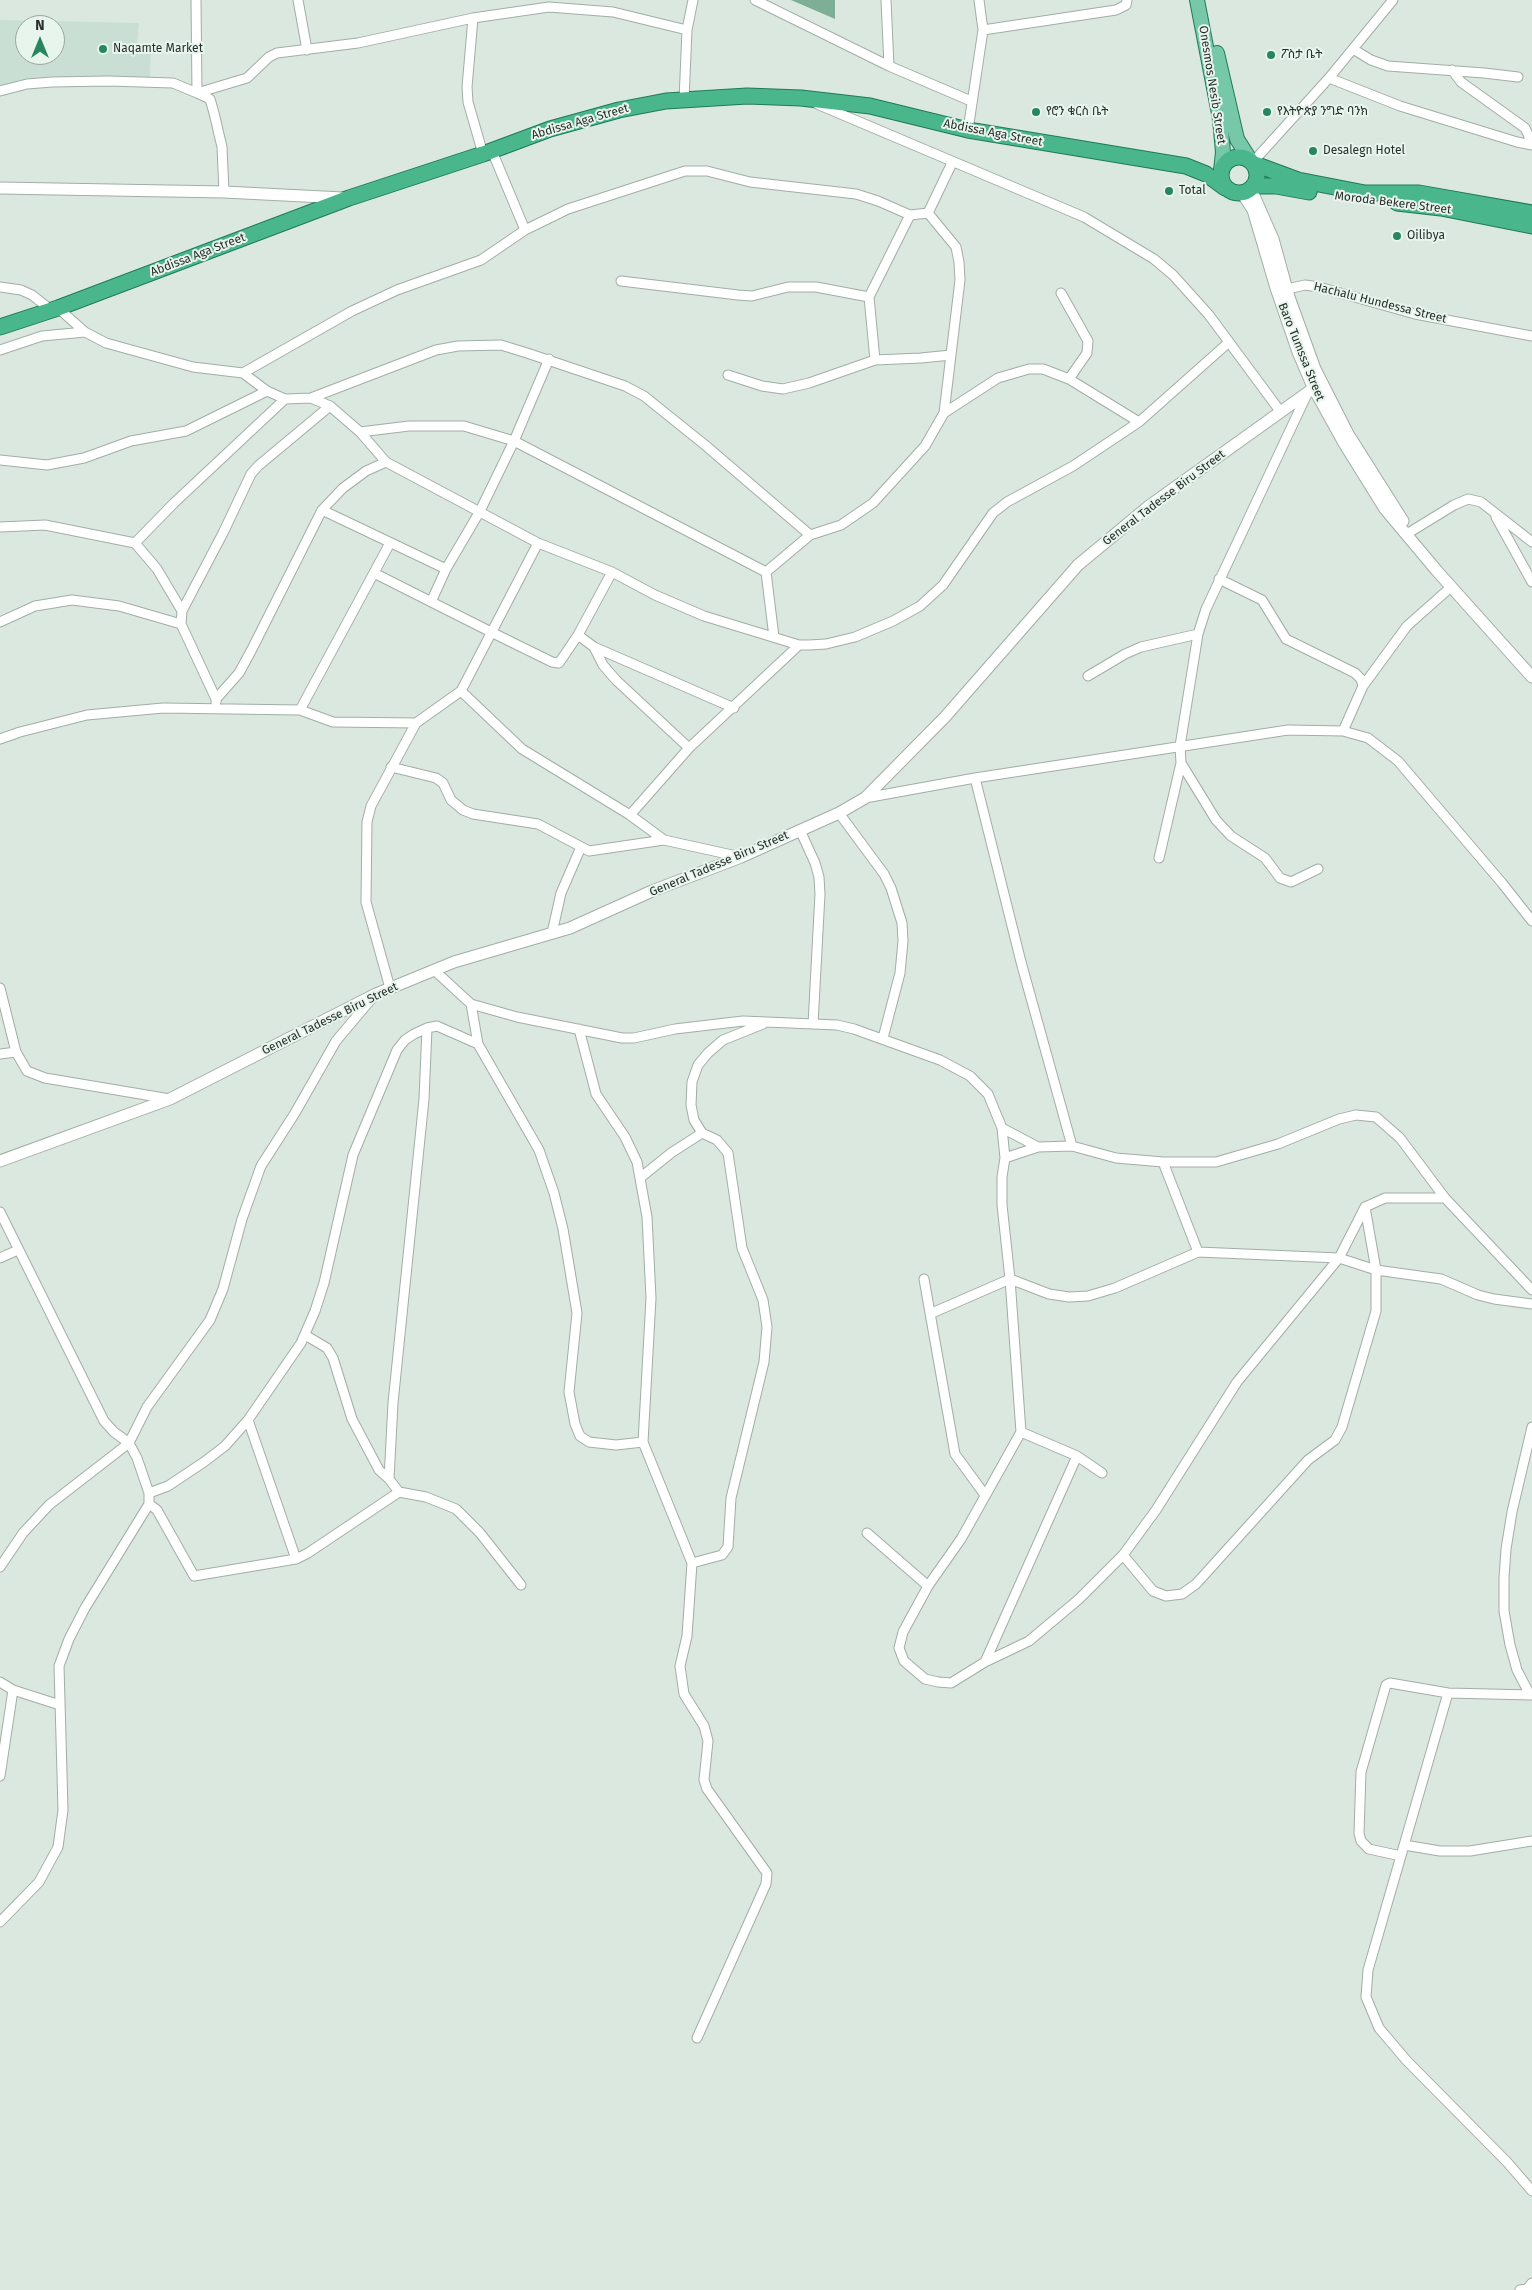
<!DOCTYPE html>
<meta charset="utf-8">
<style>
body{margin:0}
#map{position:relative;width:1532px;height:2290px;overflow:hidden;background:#dae8e0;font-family:"Fira Sans",sans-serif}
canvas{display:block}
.north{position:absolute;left:15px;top:15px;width:50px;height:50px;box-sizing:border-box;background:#e7f5ed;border:1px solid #9ba59f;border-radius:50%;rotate:0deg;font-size:14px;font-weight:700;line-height:20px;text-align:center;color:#282e2b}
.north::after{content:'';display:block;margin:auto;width:18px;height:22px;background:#27865e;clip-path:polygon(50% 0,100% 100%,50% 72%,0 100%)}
</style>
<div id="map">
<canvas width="1532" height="2290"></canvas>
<div class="north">N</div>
</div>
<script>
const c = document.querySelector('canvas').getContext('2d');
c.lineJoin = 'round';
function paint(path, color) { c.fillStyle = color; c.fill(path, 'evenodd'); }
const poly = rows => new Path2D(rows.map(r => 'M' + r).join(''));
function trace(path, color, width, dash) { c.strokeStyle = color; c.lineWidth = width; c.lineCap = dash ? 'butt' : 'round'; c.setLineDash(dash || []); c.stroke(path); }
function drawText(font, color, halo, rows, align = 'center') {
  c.font = font + ' "Fira Sans","Noto Sans Ethiopic",sans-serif'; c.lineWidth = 4; c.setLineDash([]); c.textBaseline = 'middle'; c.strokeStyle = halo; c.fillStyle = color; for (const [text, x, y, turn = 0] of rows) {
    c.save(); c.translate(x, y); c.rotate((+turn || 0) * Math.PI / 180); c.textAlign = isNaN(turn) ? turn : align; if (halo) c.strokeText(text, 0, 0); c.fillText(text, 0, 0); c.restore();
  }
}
paint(poly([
 [0,20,139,23,137,43,151,44,150,78,47,77,22,80,0,86],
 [25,25,55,25,55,55,25,55]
]), '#cadfd3');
paint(poly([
 [790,0,835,0,835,19,791,0]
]), '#7eae95');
const minor = poly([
 [196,0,197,93,210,99,214,113,222,147,224,192],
 [298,0,307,50],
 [755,0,889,66,971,101],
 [886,0,889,66],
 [473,18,467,87,468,102,483,154],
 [983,30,1116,10,1126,5,1127,0],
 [1353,49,1371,60,1388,66,1484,73,1518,77],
 [1452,70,1461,82,1525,128,1529,136,1529,144],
 [1329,78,1400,106,1517,142,1532,145],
 [0,91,27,84,52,82,108,81,173,83,197,93,247,78,269,57,277,53,358,43,473,18,549,7,613,12,687,30],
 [684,100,687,30,693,0],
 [817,104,1084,217,1154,259,1173,275,1209,315,1280,411],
 [968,130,983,30,979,0],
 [492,151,525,230],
 [1252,163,1329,78,1393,0],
 [928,213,952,163],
 [621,281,738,295,752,296,788,287,816,287,869,297],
 [0,287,21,290,32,295,51,310],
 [1287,289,1305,285,1319,287,1415,314,1532,336],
 [1061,293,1088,341,1087,353,1069,379],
 [58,308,85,332,106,343,193,367,243,373,267,391,285,399,311,398,436,350,458,346,501,345,527,353,625,386,644,396,705,445,810,535],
 [0,350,42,336,85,332],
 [875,360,869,297,910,215],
 [243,373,352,311,397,290,481,260,525,230,568,209,685,171,707,171,750,182,856,194,878,201,910,215,928,213],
 [728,375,762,386,783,389,809,383,875,360,921,358,951,355],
 [311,398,330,406,360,432,386,462,538,543,612,572,655,595,704,616,799,645,809,645,826,644,855,637,893,621,920,606,943,585,993,513,1007,502,1073,466,1139,422,1228,343],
 [944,413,998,378,1029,369,1043,369,1069,379,1139,422],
 [360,432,409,426,464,426,514,441,766,572],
 [0,460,47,465,84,458,131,441,186,431,267,391],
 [322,510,446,569,480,511,514,441,549,359],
 [1496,517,1532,582],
 [0,527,45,525,135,543,157,569,182,611],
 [1410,532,1454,505,1468,499,1481,502,1532,542],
 [135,543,174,503,285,399],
 [374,573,493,633,552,662,559,663,578,635,612,572],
 [1219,579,1262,600,1286,639,1355,673,1361,679,1363,686,1343,731],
 [431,602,446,569],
 [0,622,35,606,72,600,119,606,181,624],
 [578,635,594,647,734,708],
 [774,637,766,572,810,535,841,525,873,503,925,446,944,413,960,280,959,262,956,247,928,213],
 [594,647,603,665,616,680,689,748],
 [1088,676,1125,654,1141,647,1198,634],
 [1363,686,1407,626,1451,587],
 [461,691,522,749,630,815,664,840],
 [216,699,181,624,182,611,223,533,251,474,258,466,330,406],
 [216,702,216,699,239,673,251,651,322,510,343,488,366,471,386,462],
 [300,710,390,543],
 [0,739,20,732,87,715,163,708,300,710,333,722,416,723],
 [1181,763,1216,820,1231,836,1265,858,1280,878,1291,882,1318,869],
 [391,767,436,778,443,783,451,800,463,810,473,814,538,824,589,851,664,840,741,857],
 [975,778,1021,962,1072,1146],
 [865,798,975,778,1288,730,1343,731,1368,738,1398,761,1502,883,1532,921],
 [839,813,884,874,891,888,902,923,903,941,900,973,883,1038],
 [630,815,689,748,799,645],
 [800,830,815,863,819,877,820,894,813,1024],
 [1159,858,1181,763,1180,746,1198,634,1206,609,1308,392],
 [552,933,561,893,581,847],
 [434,970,471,1004,517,1017,622,1038,634,1038,675,1029,743,1021,837,1025,854,1029,940,1060,970,1076,988,1094,1002,1128,1005,1158,1002,1177,1002,1205,1010,1279,1021,1432,961,1539,928,1586,903,1632,899,1648,904,1661,925,1679,938,1682,951,1683,985,1662,1029,1641,1079,1599,1123,1555,1156,1510,1237,1382,1339,1258,1365,1207,1385,1198,1445,1198],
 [0,988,16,1052,27,1071,45,1078,170,1099],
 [390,988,366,902,367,822,371,806,416,723,461,691,538,543],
 [471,1004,478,1044,539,1150,554,1193,563,1229,577,1313,569,1392,575,1424,580,1436,589,1442,616,1445,643,1442],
 [427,1028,424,1099,393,1403,389,1479,399,1492,426,1497,456,1509,480,1533,521,1585],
 [579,1029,596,1094,625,1137,637,1162,647,1217,651,1298,643,1442,692,1563,687,1636,680,1666,684,1694,704,1726,708,1741,704,1780,707,1789,767,1873,766,1884,697,2038],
 [0,1054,16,1052],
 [1002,1128,1038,1147],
 [1005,1158,1038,1147,1072,1146,1116,1158,1163,1162,1216,1162,1278,1144,1339,1119,1356,1115,1376,1117,1400,1138,1445,1198,1532,1290],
 [1163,1162,1198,1252],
 [640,1178,671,1153,702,1133],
 [0,1212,104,1421,114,1432,129,1443,137,1458,149,1493,149,1504,85,1608,69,1639,59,1666,63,1810,58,1847,39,1882,0,1922],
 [0,1258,18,1250],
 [924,1279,955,1454,985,1495],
 [932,1313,1010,1279,1049,1294,1069,1297,1088,1296,1115,1288,1198,1252,1339,1258,1376,1270,1441,1279,1478,1295,1494,1299,1532,1304],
 [305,1335,327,1348,333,1358,352,1419,379,1470,389,1479],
 [248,1420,296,1559],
 [1021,1432,1077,1456,1102,1473],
 [149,1493,168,1486,204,1462,225,1446,248,1420,301,1343,315,1311,324,1283,353,1155,397,1050,405,1040,414,1034,427,1028,437,1026,478,1044],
 [149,1504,157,1510,194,1576,296,1559,308,1553,399,1492],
 [867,1533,928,1586],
 [1123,1555,1153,1591,1166,1596,1182,1594,1196,1584,1308,1460,1335,1440,1342,1427,1376,1311,1376,1270,1365,1207],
 [692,1563,722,1555,728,1547,731,1498,764,1362,767,1327,763,1300,742,1248,728,1153,717,1140,702,1133,694,1120,691,1105,692,1082,698,1065,708,1053,723,1040,763,1024],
 [0,1567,23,1533,49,1505,129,1443,147,1407,210,1320,223,1289,242,1219,261,1166,295,1113,336,1041,373,997],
 [985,1662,1077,1456],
 [0,1682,13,1690,60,1705],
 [1448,1693,1368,1970,1366,1997,1379,2028,1407,2061,1507,2162,1532,2191],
 [1530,1695,1517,1670,1510,1645,1504,1611,1504,1578,1506,1549,1512,1512,1532,1427],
 [0,1776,13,1690],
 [1404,1845,1440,1851,1470,1851,1532,1841],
 [1401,1856,1369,1849,1361,1841,1359,1833,1361,1772,1386,1685,1390,1683,1448,1693,1532,1695],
 [1520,2290,1527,2289,1532,2283]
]);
const tertiary = poly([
 [0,188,224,192,343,198],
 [1251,189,1273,239,1289,297,1315,369,1348,434,1403,521],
 [1242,193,1253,210,1276,288,1298,352,1313,387,1344,443,1385,509,1437,571,1532,677],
 [0,1161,170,1099,376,994,454,962,570,928,652,891,741,857,839,813,865,798,945,717,1078,565,1149,506,1321,383]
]);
const primary = poly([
 [1197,0,1220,119,1223,152,1221,171],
 [1217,53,1237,139,1252,163]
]);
const trunk = poly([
 '1221 175a18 18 0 1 1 36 0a18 18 0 1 1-36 0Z',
 [1252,163,1298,180,1365,193,1419,193,1532,213],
 [1254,186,1276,186,1309,192],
 [1397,203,1441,208,1532,226],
 [0,327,58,308,349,198,483,154,550,129,619,110,666,101,747,96,801,98,870,106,968,130,1186,166,1206,174,1225,188]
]);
trace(minor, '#a1aea6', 11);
trace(tertiary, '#a1aea6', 13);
trace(primary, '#207a57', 16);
trace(trunk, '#207a57', 17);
trace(minor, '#fff', 9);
trace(tertiary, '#fff', 11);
trace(primary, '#77c8a9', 14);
trace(trunk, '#4ab68c', 15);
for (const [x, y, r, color] of [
 [103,49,5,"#27865e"],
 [1271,55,5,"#27865e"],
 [1036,112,5,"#27865e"],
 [1267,112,5,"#27865e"],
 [1313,151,5,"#27865e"],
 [1169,191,5,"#27865e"],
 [1397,236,5,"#27865e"]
]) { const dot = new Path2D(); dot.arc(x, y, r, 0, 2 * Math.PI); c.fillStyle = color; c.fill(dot); trace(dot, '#e7f5ed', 2); }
drawText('12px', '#282e2b', '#e7f5ed', [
 ["Naqamte Market",113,49],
 ["ፖስታ ቤት",1281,55],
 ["የሮን ቁርስ ቤት",1046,112],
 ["የእትዮጵያ ንግድ ባንክ",1277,112],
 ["Desalegn Hotel",1323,151],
 ["Total",1179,191],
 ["Oilibya",1407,236]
], 'left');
drawText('12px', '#282e2b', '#e7f5ed', [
 ["Onesmos Nesib Street",1212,85,81],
 ["Abdissa Aga Street",580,122,-16],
 ["Abdissa Aga Street",993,133,11],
 ["Moroda Bekere Street",1393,203,7],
 ["Abdissa Aga Street",198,255,-21],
 ["Hachalu Hundessa Street",1380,303,14],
 ["Baro Tumssa Street",1301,352,68],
 ["General Tadesse Biru Street",1164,498,-37],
 ["General Tadesse Biru Street",719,864,-23],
 ["General Tadesse Biru Street",330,1019,-26]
]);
</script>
